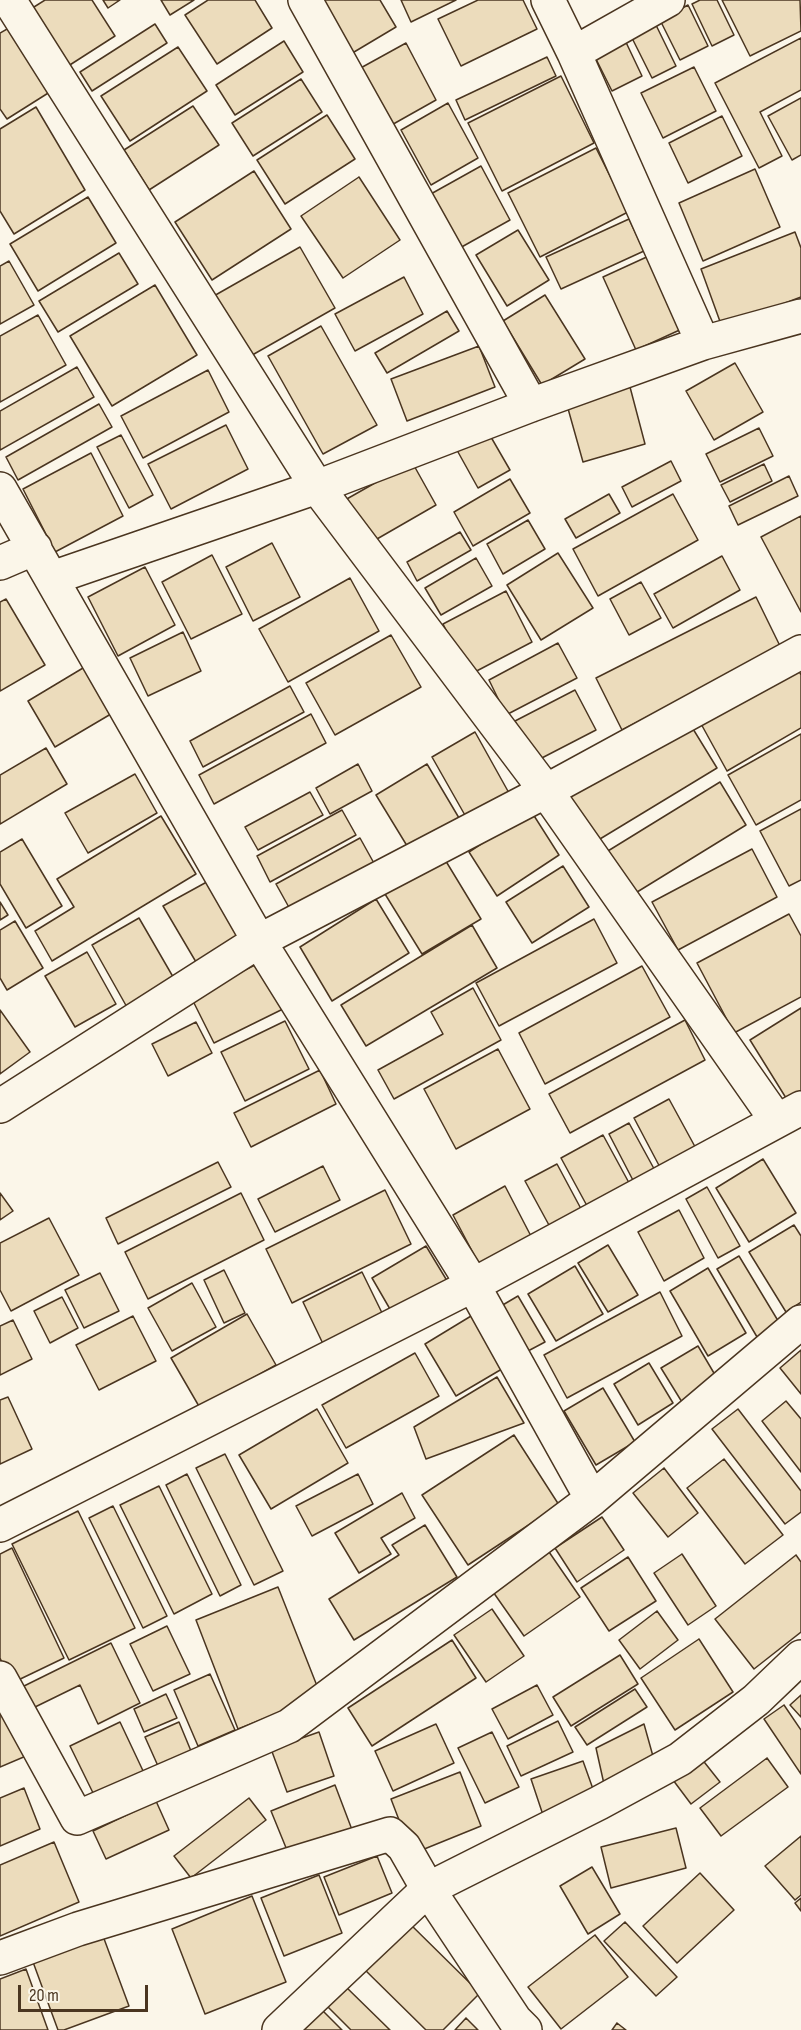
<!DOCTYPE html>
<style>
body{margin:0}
#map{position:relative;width:801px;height:2030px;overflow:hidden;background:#fbf6e9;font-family:"Sofia Sans Condensed",sans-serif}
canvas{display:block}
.scale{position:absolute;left:18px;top:1985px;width:130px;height:27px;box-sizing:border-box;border:3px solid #4a3520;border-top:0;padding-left:8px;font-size:18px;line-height:21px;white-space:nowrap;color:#4a3520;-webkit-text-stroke:4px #fbf6e9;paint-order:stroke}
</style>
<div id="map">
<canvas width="801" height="2030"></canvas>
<div class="scale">20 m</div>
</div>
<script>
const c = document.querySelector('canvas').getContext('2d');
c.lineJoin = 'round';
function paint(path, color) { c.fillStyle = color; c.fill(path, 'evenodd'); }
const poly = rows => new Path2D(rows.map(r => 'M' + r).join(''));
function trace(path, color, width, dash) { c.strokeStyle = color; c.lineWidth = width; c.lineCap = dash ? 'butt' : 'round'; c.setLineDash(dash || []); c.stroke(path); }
const building = poly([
 [45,0,92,0,115,36,62,70,26,12,45,0],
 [103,0,120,0,108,8,103,0],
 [161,0,194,0,170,15,161,0],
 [208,0,255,0,272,28,217,64,185,15,208,0],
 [310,0,380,0,396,27,344,58,310,0],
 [401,0,456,0,411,22,401,0],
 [478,0,523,0,537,29,461,66,438,19,478,0],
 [700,0,717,0,734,35,712,46,692,4,700,0],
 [722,0,800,0,801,31,750,56,722,0],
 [688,5,708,46,680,60,660,20,688,5],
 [654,21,676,66,652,78,630,34,654,21],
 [155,24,167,43,92,91,80,72,155,24],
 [14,25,53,90,7,119,0,109,0,33,14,25],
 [623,36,642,76,612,91,592,51,623,36],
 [801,38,801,90,760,112,782,156,759,168,715,83,801,38],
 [284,41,303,72,235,115,216,85,284,41],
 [406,43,436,100,388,127,357,70,406,43],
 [178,47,207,91,130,141,101,96,178,47],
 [547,57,556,76,465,120,456,100,547,57],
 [694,67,716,111,663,138,641,93,694,67],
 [561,76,594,143,502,191,468,123,561,76],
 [301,79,322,112,253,156,232,123,301,79],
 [801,98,801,155,792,160,768,116,801,98],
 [448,103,478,158,431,185,401,130,448,103],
 [193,106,219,145,149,190,124,150,193,106],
 [36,107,85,190,14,234,0,211,0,129,36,107],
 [327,115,355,159,285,204,257,160,327,115],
 [722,116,742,156,688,183,669,143,722,116],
 [596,148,628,212,540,257,508,193,596,148],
 [481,166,510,220,458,249,429,195,481,166],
 [755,169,780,227,703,261,679,203,755,169],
 [254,171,291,229,212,280,175,222,254,171],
 [359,177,400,240,343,278,301,216,359,177],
 [88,197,116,243,38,291,10,244,88,197],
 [629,219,644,251,561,289,546,257,629,219],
 [518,230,549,280,507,306,476,255,518,230],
 [795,232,801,248,801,297,722,327,701,269,795,232],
 [300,247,335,308,247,358,212,297,300,247],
 [119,253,138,284,58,332,39,301,119,253],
 [651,255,684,328,636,350,603,277,651,255],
 [9,261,34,305,0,324,0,266,9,261],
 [404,277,423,314,355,351,335,314,404,277],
 [155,285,197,355,112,406,70,336,155,285],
 [545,295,585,359,542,385,503,321,545,295],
 [447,311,459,331,387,373,375,353,447,311],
 [38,315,66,365,0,402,0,336,38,315],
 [321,326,377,425,323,454,268,356,321,326],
 [479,346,495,387,407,421,391,379,479,346],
 [735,363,763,412,714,440,686,391,735,363],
 [77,367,94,397,0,450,0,411,77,367],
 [208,370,229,412,143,458,121,416,208,370],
 [630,387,645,444,583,462,567,405,630,387],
 [99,404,112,427,18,480,6,457,99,404],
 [226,425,248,469,171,509,148,464,226,425],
 [484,425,510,470,478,488,453,443,484,425],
 [759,428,773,456,720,482,706,454,759,428],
 [121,435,153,495,129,508,97,447,121,435],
 [91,453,123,516,55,552,23,489,91,453],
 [671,461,681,481,632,507,622,487,671,461],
 [412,462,436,505,370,543,345,500,412,462],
 [764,464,772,481,730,502,721,485,764,464],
 [789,476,798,496,738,525,729,506,789,476],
 [510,479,530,513,473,546,454,512,510,479],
 [609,494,620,513,576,538,565,519,609,494],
 [673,494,698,540,598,596,573,549,673,494],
 [801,516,801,612,761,537,801,516],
 [528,520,545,549,503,574,487,544,528,520],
 [460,532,471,550,417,581,407,562,460,532],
 [272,543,300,597,253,621,226,567,272,543],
 [558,553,593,608,541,640,507,585,558,553],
 [212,555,242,614,191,639,162,582,212,555],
 [722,556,740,590,673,628,654,594,722,556],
 [476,558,492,586,441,615,425,588,476,558],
 [145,567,175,625,118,656,88,597,145,567],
 [350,578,379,631,288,682,259,629,350,578],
 [641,582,661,618,629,635,610,599,641,582],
 [506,591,532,642,469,675,443,624,506,591],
 [756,597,781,648,622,730,596,678,756,597],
 [6,599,45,665,0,691,0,602,6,599],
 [183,632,201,671,148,696,130,658,183,632],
 [391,635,421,687,335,735,306,683,391,635],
 [558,643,577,678,506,715,489,680,558,643],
 [88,665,116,711,55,747,28,701,88,665],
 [797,667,801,675,801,728,727,771,700,722,797,667],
 [290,686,304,712,203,767,190,741,290,686],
 [575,690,596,730,536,761,515,721,575,690],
 [311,714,326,743,214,804,199,775,311,714],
 [690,724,717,768,595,842,568,798,690,724],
 [475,732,509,793,466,817,432,757,475,732],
 [801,734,801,800,756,825,728,775,801,734],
 [46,748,67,784,0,824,0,775,46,748],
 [358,764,372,791,330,814,316,788,358,764],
 [427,764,462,823,412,854,376,795,427,764],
 [135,774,157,813,88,853,65,813,135,774],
 [720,782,746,825,629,897,603,854,720,782],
 [310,792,323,815,258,850,245,827,310,792],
 [801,809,801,880,789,886,760,831,801,809],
 [342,810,356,835,270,882,257,856,342,810],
 [531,811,559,855,497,896,469,852,531,811],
 [161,816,196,874,52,961,35,931,74,907,57,879,161,816],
 [360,838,375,865,291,911,276,884,360,838],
 [22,839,62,906,26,928,0,884,0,852,22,839],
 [752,849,777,897,678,950,652,902,752,849],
 [444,858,481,919,422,954,385,894,444,858],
 [563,866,589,907,532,943,506,902,563,866],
 [214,878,245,933,196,962,163,906,214,878],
 [376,899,409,953,332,1001,300,947,376,899],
 [0,902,8,915,0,920,0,902],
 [789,914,801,936,801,997,734,1033,697,963,789,914],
 [139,918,176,982,128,1009,92,945,139,918],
 [594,919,617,963,499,1026,476,983,594,919],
 [15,921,43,968,7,990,0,978,0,930,15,921],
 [472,925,497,968,366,1046,341,1005,472,925],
 [87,952,116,1004,75,1027,45,976,87,952],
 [263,961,285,1008,214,1043,191,997,263,961],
 [642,966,670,1017,545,1084,519,1033,642,966],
 [473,988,501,1040,394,1099,378,1070,443,1034,431,1012,473,988],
 [801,1008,801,1100,791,1106,750,1040,801,1008],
 [0,1010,30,1052,0,1074,0,1010],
 [685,1020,705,1060,570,1133,549,1094,685,1020],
 [285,1021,309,1069,245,1101,221,1052,285,1021],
 [196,1022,212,1053,168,1076,152,1044,196,1022],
 [498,1049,530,1109,456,1149,424,1089,498,1049],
 [320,1070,336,1104,251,1147,234,1113,320,1070],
 [669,1099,699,1154,663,1173,634,1118,669,1099],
 [629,1123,658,1176,637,1188,609,1134,629,1123],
 [603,1135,634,1192,592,1215,561,1158,603,1135],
 [763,1159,796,1213,749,1242,716,1188,763,1159],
 [218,1162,231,1187,118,1244,106,1218,218,1162],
 [557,1164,587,1220,556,1238,525,1181,557,1164],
 [323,1166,340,1200,275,1232,258,1199,323,1166],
 [505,1186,533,1240,481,1268,453,1215,505,1186],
 [707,1187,740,1246,718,1258,686,1199,707,1187],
 [385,1190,411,1244,292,1303,266,1249,385,1190],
 [0,1193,13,1211,0,1220,0,1193],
 [241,1193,264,1240,148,1299,125,1252,241,1193],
 [679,1210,704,1258,664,1281,638,1232,679,1210],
 [49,1218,79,1275,11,1311,0,1290,0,1243,49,1218],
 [794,1225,801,1236,801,1302,786,1312,749,1252,794,1225],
 [608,1245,638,1295,608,1312,578,1263,608,1245],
 [426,1246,449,1284,394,1316,372,1278,426,1246],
 [739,1256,783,1329,760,1342,717,1269,739,1256],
 [575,1266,603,1314,556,1341,528,1294,575,1266],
 [708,1268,746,1333,708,1356,670,1291,708,1268],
 [224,1270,245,1313,224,1323,204,1280,224,1270],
 [362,1272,385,1319,325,1348,303,1302,362,1272],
 [100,1273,119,1311,84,1328,65,1290,100,1273],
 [192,1283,216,1327,172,1351,148,1308,192,1283],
 [660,1292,682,1336,567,1398,544,1355,660,1292],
 [518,1296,545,1342,528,1351,501,1306,518,1296],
 [62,1297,78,1328,50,1343,34,1311,62,1297],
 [476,1313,507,1366,456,1396,425,1344,476,1313],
 [247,1314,276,1365,200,1408,171,1358,247,1314],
 [133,1316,156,1361,99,1390,76,1345,133,1316],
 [13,1320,32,1359,0,1375,0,1326,13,1320],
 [698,1346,721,1385,685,1407,661,1368,698,1346],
 [801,1350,801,1394,780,1368,801,1350],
 [415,1353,439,1396,346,1448,322,1405,415,1353],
 [649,1363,673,1403,638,1425,614,1384,649,1363],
 [497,1377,524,1423,426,1459,414,1427,497,1377],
 [603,1388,635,1442,596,1465,564,1411,603,1388],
 [8,1397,32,1449,0,1464,0,1400,8,1397],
 [786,1401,801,1419,801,1472,762,1421,786,1401],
 [317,1409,348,1463,271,1509,239,1455,317,1409],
 [738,1409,801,1491,801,1512,785,1524,712,1429,738,1409],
 [514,1435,559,1505,468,1565,422,1495,514,1435],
 [225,1454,283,1571,254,1585,196,1468,225,1454],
 [724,1459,783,1535,745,1564,687,1488,724,1459],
 [664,1468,698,1513,668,1537,633,1493,664,1468],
 [187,1474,241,1585,220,1596,166,1485,187,1474],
 [358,1474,373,1504,312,1536,296,1506,358,1474],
 [159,1486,212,1594,174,1614,120,1505,159,1486],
 [402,1493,415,1518,381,1538,391,1554,359,1573,335,1533,402,1493],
 [113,1506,167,1616,143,1628,89,1518,113,1506],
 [78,1511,135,1628,69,1660,12,1544,78,1511],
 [602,1517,624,1550,577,1582,555,1548,602,1517],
 [425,1525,457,1577,354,1640,329,1599,399,1555,392,1545,425,1525],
 [12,1548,64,1658,12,1683,0,1658,0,1554,12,1548],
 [547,1549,580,1597,524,1636,491,1589,547,1549],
 [682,1554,716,1606,688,1625,654,1573,682,1554],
 [796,1555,801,1562,801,1632,754,1669,715,1619,796,1555],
 [628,1557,656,1601,609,1631,581,1588,628,1557],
 [278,1587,321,1696,238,1729,196,1620,278,1587],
 [492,1609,524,1656,486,1682,454,1635,492,1609],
 [657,1611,678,1640,640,1669,619,1640,657,1611],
 [167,1626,190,1674,153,1691,130,1644,167,1626],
 [699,1639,733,1692,675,1730,641,1678,699,1639],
 [452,1640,476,1678,372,1746,348,1708,452,1640],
 [111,1643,140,1703,98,1724,80,1685,31,1709,20,1688,111,1643],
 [620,1655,638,1684,571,1726,553,1697,620,1655],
 [210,1674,235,1730,198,1746,174,1690,210,1674],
 [537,1685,553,1715,508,1739,492,1709,537,1685],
 [635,1689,647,1707,587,1745,575,1727,635,1689],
 [0,1694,26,1756,0,1767,0,1694],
 [166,1694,177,1718,144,1732,134,1709,166,1694],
 [801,1695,801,1717,790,1705,801,1695],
 [784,1705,801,1730,801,1774,764,1719,784,1705],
 [558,1721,573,1752,521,1776,507,1746,558,1721],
 [120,1722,145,1775,96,1799,70,1746,120,1722],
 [179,1722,191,1751,158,1766,145,1737,179,1722],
 [436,1724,454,1763,393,1791,375,1751,436,1724],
 [644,1724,656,1767,606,1793,596,1748,644,1724],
 [319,1732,334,1776,287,1792,271,1749,319,1732],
 [492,1732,519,1787,485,1803,458,1748,492,1732],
 [701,1758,720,1782,691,1804,673,1780,701,1758],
 [767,1758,788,1787,721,1836,700,1808,767,1758],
 [583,1761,598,1803,545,1821,531,1779,583,1761],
 [460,1772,481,1826,412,1854,391,1799,460,1772],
 [335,1785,354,1835,291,1860,271,1811,335,1785],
 [24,1788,40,1829,0,1846,0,1798,24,1788],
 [249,1798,266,1820,191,1878,174,1856,249,1798],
 [156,1801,169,1830,106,1859,93,1831,156,1801],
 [676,1828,686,1868,611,1888,601,1847,676,1828],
 [801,1836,801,1895,795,1900,765,1866,801,1836],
 [54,1842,79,1902,0,1936,0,1865,54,1842],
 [377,1856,392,1893,339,1915,324,1877,377,1856],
 [592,1867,620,1914,588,1934,560,1886,592,1867],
 [700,1873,734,1910,677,1963,643,1926,700,1873],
 [319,1875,342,1933,284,1956,261,1898,319,1875],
 [252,1896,286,1982,205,2014,172,1929,252,1896],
 [801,1898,801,1911,795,1903,801,1898],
 [407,1921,480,1993,443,2030,426,2030,362,1967,407,1921],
 [625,1922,677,1977,656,1996,604,1941,625,1922],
 [595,1935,628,1977,561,2029,528,1987,595,1935],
 [103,1936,129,2006,64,2030,58,2030,33,1962,103,1936],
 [26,1969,48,2030,0,2030,0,1979,26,1969],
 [345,1986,390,2030,351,2030,326,2005,345,1986],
 [319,2007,342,2030,296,2030,319,2007],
 [466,2018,478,2030,455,2030,466,2018],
 [617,2023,626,2030,612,2030,617,2023]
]);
paint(building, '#ecdcbc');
trace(building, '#4a3520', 1.5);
const street = poly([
 [9,0,317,487,546,791,777,1121],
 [305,0,531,405],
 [548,0,574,53,668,0],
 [703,343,801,316],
 [0,489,259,941,546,791,801,652],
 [0,563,35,548],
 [52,578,317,487,531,405,703,343,574,53],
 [0,1106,259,941,473,1285,592,1499],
 [0,1525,473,1285,801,1108],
 [0,1678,77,1818,289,1726,592,1499,801,1322],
 [0,1958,78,1929,390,1834,404,1847,428,1889,515,2020,525,2030],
 [279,2030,428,1889,599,1803,680,1759,756,1700,801,1657]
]);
trace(street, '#4a3520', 36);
trace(street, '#fbf6e9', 33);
</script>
